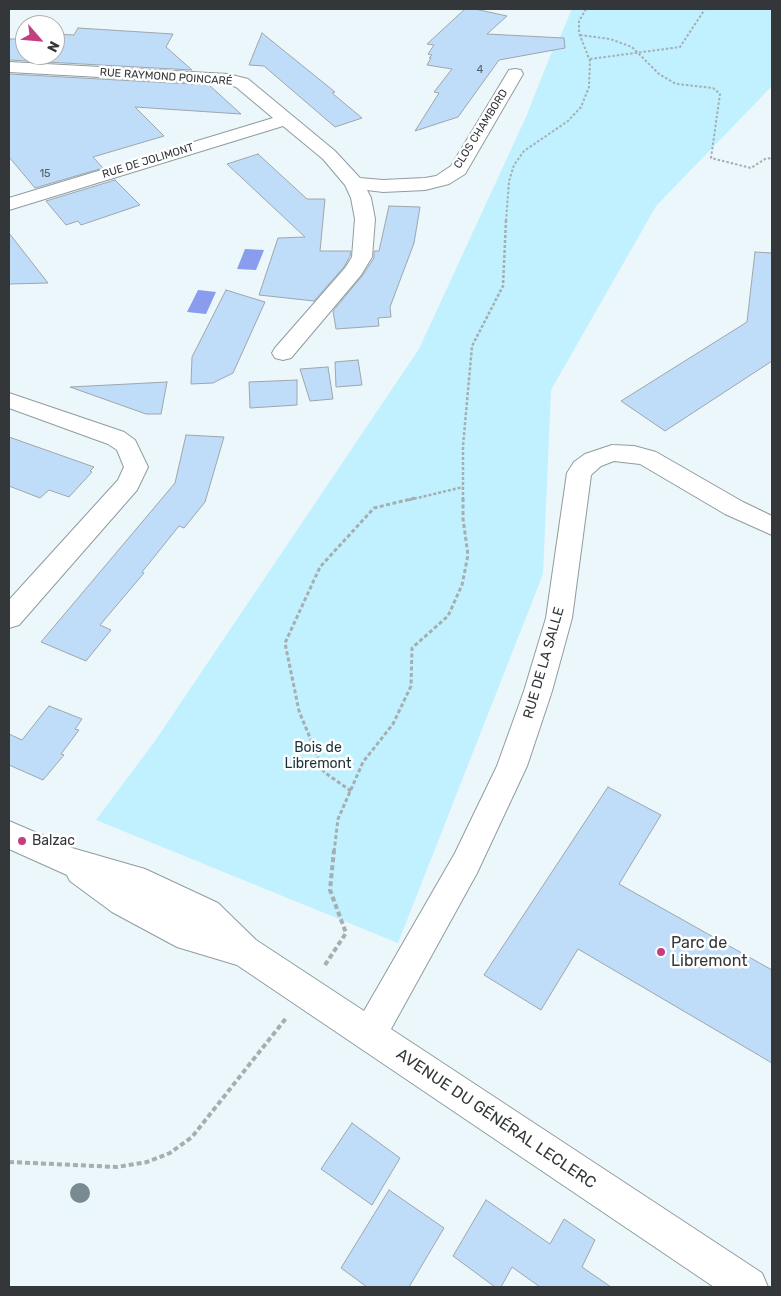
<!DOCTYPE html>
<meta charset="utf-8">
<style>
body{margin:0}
#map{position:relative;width:781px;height:1296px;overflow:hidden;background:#ebf7fb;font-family:Rubik,sans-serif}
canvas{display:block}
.frame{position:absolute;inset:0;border:10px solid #333739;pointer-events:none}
.north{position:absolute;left:15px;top:15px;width:50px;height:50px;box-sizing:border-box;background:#fff;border:1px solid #adafb0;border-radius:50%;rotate:117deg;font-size:14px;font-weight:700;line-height:20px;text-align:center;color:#333739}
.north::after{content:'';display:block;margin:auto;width:18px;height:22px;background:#c43f81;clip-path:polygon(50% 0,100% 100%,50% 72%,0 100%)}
</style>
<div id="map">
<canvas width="781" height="1296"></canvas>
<div class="frame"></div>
<div class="north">N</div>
</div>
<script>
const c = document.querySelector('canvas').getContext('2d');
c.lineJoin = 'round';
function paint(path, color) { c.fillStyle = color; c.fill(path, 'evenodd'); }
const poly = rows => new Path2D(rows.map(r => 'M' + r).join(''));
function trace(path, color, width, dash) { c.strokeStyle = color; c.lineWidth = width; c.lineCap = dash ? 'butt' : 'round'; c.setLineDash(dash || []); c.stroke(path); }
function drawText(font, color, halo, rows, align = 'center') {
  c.font = font + ' Rubik,sans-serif'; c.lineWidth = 5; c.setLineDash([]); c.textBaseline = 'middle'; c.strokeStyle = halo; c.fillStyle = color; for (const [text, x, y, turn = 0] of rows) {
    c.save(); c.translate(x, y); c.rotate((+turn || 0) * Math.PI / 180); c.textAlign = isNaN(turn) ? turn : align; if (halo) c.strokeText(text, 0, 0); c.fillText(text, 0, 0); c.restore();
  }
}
paint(poly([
 [572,9,772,9,772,86,656,206,551,390,543,574,398,943,96,820,155,741,419,349,526,117,555,44,560,37]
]), '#c1f0ff');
paint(poly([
 [245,249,264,250,256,270,237,269],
 [198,290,216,292,206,314,187,312]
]), '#8a9cee');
const building = poly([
 [465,9,475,9,507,16,487,34,564,38,565,48,499,60,458,117,415,131,439,93,434,92,452,69,427,65,431,58,429,58,432,55,428,54,434,45,427,44,465,9],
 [78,28,173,34,166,47,192,70,9,60,9,39,25,39,25,55,55,55,55,34,74,35,78,28],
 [262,33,335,92,332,93,362,118,335,127,264,66,249,65,262,33],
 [9,74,209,85,241,114,135,107,164,136,93,157,103,168,35,188,9,157,9,74],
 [258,154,307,199,325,199,320,251,351,251,350,256,344,267,314,301,259,295,278,238,305,237,227,164,258,154],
 [115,180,140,205,81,225,78,221,66,225,46,201,115,180],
 [389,206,420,207,414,243,390,307,391,317,378,318,379,326,336,329,333,311,362,276,374,258,374,251,379,251,389,206],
 [9,233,48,283,9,284,9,233],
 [755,252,772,253,772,361,665,431,621,401,747,322,755,252],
 [226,290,265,302,233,373,213,383,191,384,192,357,226,290],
 [358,360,362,385,336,387,335,362,358,360],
 [328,367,333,399,310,401,300,369,328,367],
 [297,380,297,405,250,408,249,382,297,380],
 [167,382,161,414,146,414,70,387,167,382],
 [186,435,224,437,205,502,184,528,179,526,142,572,144,573,100,625,111,630,86,661,41,642,175,483,186,435],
 [9,437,94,467,90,471,92,472,69,497,49,490,40,498,9,486,9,437],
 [49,706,82,719,75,729,79,730,61,754,64,755,43,780,9,765,9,734,22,740,49,706],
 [608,787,661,815,619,884,772,970,772,1063,578,949,541,1010,484,975,608,787],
 [352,1123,400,1158,372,1205,321,1169,352,1123],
 [389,1190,444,1228,409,1287,367,1287,341,1268,389,1190],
 [486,1200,550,1244,564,1219,595,1240,582,1267,611,1287,540,1287,512,1267,501,1287,495,1287,453,1256,486,1200]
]);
paint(building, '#bfdcf8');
trace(building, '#9ea6ad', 1);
const minor = poly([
 [9,62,228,74,248,79,335,151,360,178,383,180,425,178,436,176,451,166,509,70,515,69,521,70,523,74,465,174,449,184,425,190,383,192,367,190,371,198,375,219,372,257,361,275,291,358,283,360,275,358,272,353,275,348,345,268,352,257,355,219,351,198,345,185,323,159,283,126,9,210,9,198,273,118,236,87,227,84,9,72,9,62],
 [9,393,124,432,135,440,148,467,137,490,19,625,9,628,9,600,118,480,124,467,117,450,108,444,9,408,9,393],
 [612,445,634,446,656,452,743,502,772,516,772,535,725,514,640,464,614,461,601,466,591,475,572,618,552,691,527,766,477,873,391,1029,762,1273,768,1287,714,1287,237,965,177,947,112,912,70,881,67,875,9,849,9,821,72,848,145,869,218,903,256,940,364,1011,455,853,497,766,524,691,546,618,567,473,574,462,585,454,612,445]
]);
trace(minor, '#909c9f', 2);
trace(poly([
 [580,35,610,39,632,47,659,74,676,84,713,88,720,94,711,158,751,168,765,159,772,158],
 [590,59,680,47,705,9],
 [506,221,509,181,514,165,524,151,568,121,581,107,589,87,590,61,579,33,579,21,586,9]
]), '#a5aeb1', 2, [2.5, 2]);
trace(poly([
 [409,500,463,487],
 [463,500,463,446,472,346,503,286,506,220]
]), '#a5aeb1', 2.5, [3, 2]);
trace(poly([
 [351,791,324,772,299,711,285,643,320,567,374,508,415,498],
 [334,852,338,819,363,762,393,724,411,686,412,648,448,616,462,585,468,555,463,519,463,498]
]), '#a5aeb1', 3, [4, 2.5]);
trace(poly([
 [325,965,346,933,330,890,334,850],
 [9,1162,117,1167,147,1162,170,1153,192,1137,287,1017]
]), '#a5aeb1', 4, [5, 3]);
paint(minor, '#fff');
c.fillStyle = '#798b90';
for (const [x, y] of [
 [80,1193]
]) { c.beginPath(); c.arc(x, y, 10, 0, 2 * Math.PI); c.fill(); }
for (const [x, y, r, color] of [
 [22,841,5,"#c43f81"],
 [661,952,5,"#c43f81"]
]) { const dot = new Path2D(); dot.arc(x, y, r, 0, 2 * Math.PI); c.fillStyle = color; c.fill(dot); trace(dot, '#fff', 2); }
drawText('11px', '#566069', null, [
 ["4",480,70],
 ["15",45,174]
]);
drawText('11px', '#333739', '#fff', [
 ["RUE RAYMOND POINCARÉ",166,77,4],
 ["CLOS CHAMBORD",481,129,-58],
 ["RUE DE JOLIMONT",148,161,-17]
]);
drawText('14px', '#333739', '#fff', [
 ["RUE DE LA SALLE",544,663,-74]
]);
drawText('14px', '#1c3239', '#fff', [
 ["Bois de",318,748],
 ["Libremont",318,764]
]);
drawText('14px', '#333739', '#fff', [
 ["Balzac",32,841]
], 'left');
drawText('16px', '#333739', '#fff', [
 ["Parc de",671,943],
 ["Libremont",671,961]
], 'left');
drawText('16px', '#333739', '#fff', [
 ["AVENUE DU GÉNÉRAL LECLERC",496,1119,34]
]);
</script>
